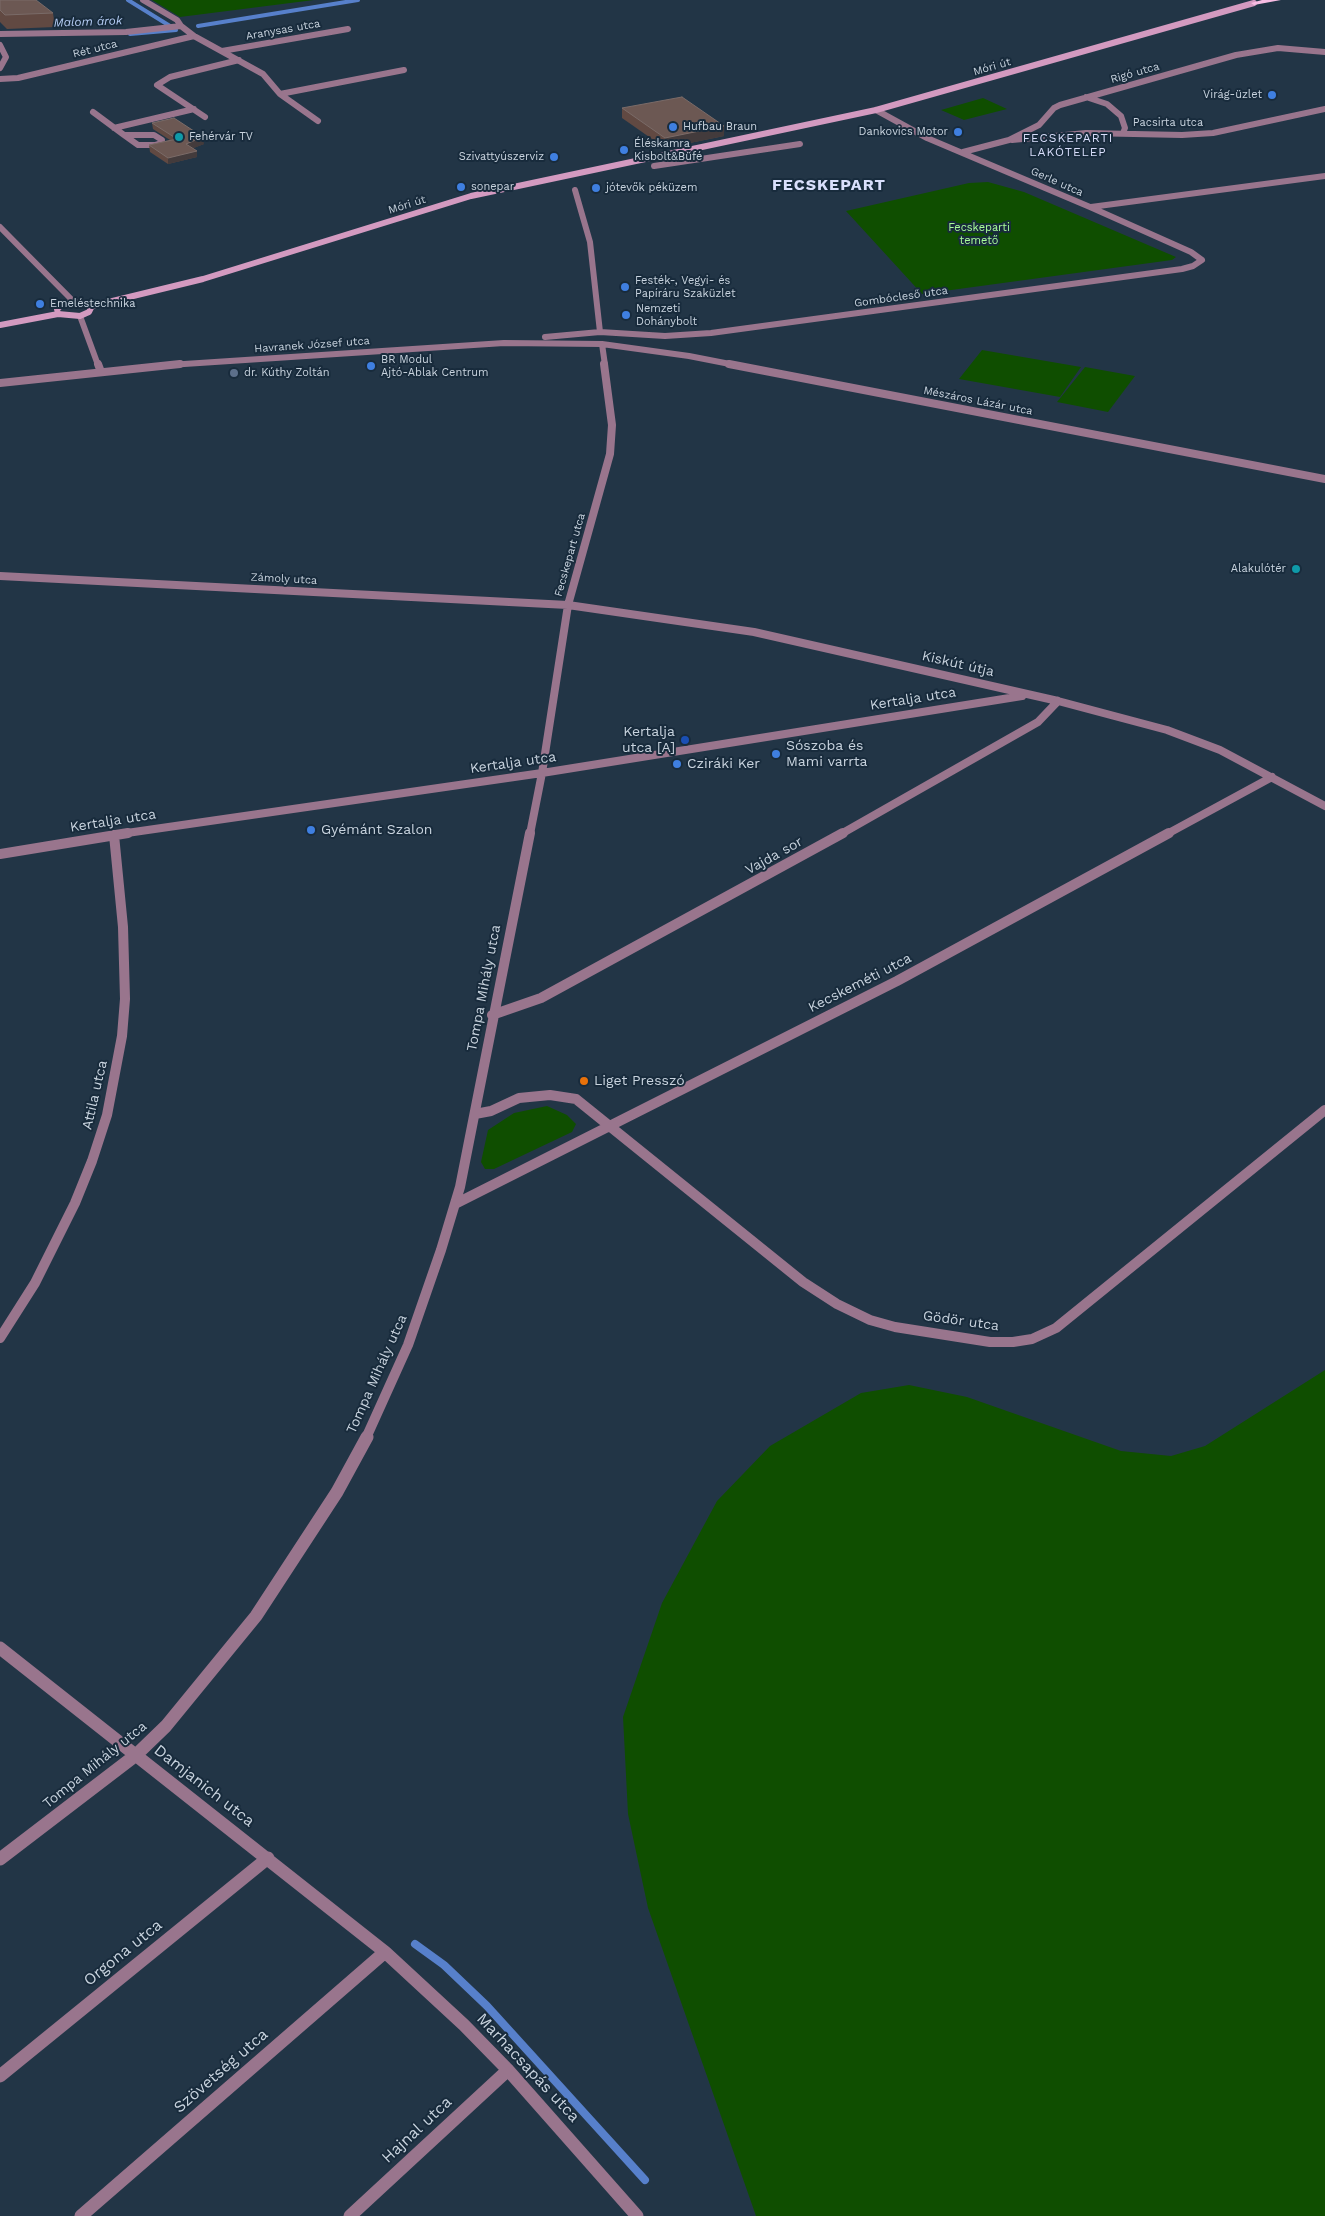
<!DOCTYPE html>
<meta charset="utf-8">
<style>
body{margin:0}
canvas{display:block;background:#223546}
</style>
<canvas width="1325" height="2216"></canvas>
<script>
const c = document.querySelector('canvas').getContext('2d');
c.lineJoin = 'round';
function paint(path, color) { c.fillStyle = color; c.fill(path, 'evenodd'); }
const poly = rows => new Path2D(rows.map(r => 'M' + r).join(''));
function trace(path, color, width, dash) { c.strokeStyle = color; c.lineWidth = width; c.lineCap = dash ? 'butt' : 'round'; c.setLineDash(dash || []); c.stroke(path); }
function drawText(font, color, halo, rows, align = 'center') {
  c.font = font + ' "Work Sans",sans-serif'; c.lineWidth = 4; c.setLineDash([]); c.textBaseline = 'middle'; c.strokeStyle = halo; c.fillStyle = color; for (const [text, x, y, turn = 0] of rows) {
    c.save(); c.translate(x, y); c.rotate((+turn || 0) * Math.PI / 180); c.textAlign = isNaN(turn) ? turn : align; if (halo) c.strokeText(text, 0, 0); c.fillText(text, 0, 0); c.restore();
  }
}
paint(poly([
 [152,0,314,0,180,17],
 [983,98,1007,109,964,120,941,110],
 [988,182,1024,192,1176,257,1172,260,922,294,846,211,969,183],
 [982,350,1081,367,1060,397,959,379],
 [1085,367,1135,376,1108,412,1057,402],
 [547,1106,567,1115,576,1124,572,1132,494,1169,485,1169,481,1162,488,1130,514,1113],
 [1325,1370,1325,2216,756,2216,648,1908,628,1814,623,1717,662,1603,717,1501,770,1446,861,1393,909,1385,967,1397,1121,1451,1171,1456,1205,1446]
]), '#0f4e00');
trace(poly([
 [128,0,170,26],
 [198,26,358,0],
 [130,34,176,30]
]), '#5780cb', 4);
trace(poly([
 [415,1944,444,1965,487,2006,645,2180]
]), '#5780cb', 8);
trace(poly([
 [143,0,177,20,181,26,194,36,263,74,280,94,318,121],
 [0,34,126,32,181,26],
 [0,45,6,57,0,68],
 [222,51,348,29],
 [0,79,18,78,194,36],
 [280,94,404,70],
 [1086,97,1107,104,1121,116,1125,128,1123,133],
 [93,112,124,135],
 [205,117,157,85,170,77,239,60],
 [114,128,194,109],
 [124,135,154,135,162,140,161,143,155,145,138,145,124,135],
 [1012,140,1086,133,1182,135,1213,133,1325,109],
 [963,152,1009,140,1039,125,1054,108,1060,105,1236,55,1278,48,1325,52],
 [654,166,800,144],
 [575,190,590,242,600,332],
 [1091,207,1325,176],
 [0,227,74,302],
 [80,316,98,365],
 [545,337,600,332,665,336,711,333,1182,269,1193,266,1202,260,1191,252,1090,207,927,138,876,110],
 [602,344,605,365],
 [169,365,504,343,602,344,689,356,735,365]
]), '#99758d', 6);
trace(poly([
 [98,364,101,372],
 [729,364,1325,479],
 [0,383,180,364],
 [0,576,568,605,754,632,1058,701,1167,730,1220,750,1325,806],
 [120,834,542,773,1022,696],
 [530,834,542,773,568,605,610,454,612,425,604,364],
 [841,834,1038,722,1058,701],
 [1167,834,1272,777]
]), '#99758d', 8);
trace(poly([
 [0,854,128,833],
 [492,1015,541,998,843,833],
 [475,1114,491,1111,519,1098,550,1095,576,1099,803,1282,837,1304,870,1320,895,1327,990,1342,1013,1342,1032,1339,1056,1328,1325,1110],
 [455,1204,897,981,1169,833],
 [0,1338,35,1283,75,1203,92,1161,107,1115,122,1036,125,999,123,927,114,835],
 [366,1438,408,1345,441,1250,460,1187,530,833]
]), '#99758d', 10);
trace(poly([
 [0,1648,385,1952,464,2025,508,2070,637,2216],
 [0,1859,136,1755,166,1726,256,1616,337,1492,367,1437],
 [0,2076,268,1858],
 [81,2216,385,1952],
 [350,2216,508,2070]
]), '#99758d', 13);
trace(poly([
 [92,306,203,279,471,196,876,110,1254,3],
 [58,314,57,309,62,305,74,302,92,306],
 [0,325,58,314,80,316,89,312,92,306]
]), '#d39ac0', 6);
paint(poly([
 [1281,0,1254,5,1251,3,1262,0,1281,0]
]), '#f7bce3');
paint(poly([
 [0,0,53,13,55,27,7,29,0,22],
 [622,108,724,136,665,148,622,118],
 [152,123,204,144,193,148,197,151,197,157,168,164,150,152,149,145,170,140,153,129]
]), '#614942');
paint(poly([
 [724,126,724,136,665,148,665,138],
 [203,137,204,144,187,151,186,144],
 [197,151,197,157,168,164,168,158]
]), '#433b3c');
const building = poly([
 [0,0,36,0,53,13,5,15,0,10,0,0],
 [682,97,724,126,665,138,622,108,682,97],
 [174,118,203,137,186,144,197,151,168,158,149,145,177,139,152,123,174,118]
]);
paint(building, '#6c5853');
trace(building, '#7a6b68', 1);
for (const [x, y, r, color] of [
 [1272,95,5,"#3f7fe0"],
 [673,127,5,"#3f7fe0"],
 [958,132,5,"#3f7fe0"],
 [179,137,5,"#0f9aa8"],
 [624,150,5,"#3f7fe0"],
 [554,157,5,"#3f7fe0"],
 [461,187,5,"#3f7fe0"],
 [596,188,5,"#3f7fe0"],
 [625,287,5,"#3f7fe0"],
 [40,304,5,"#3f7fe0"],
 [626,315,5,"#3f7fe0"],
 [371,366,5,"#3f7fe0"],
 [234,373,5,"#5c6f8a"],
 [1296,569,5,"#0f9aa8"],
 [685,740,5,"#1a4fb4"],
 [776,754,5,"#3f7fe0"],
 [677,764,5,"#3f7fe0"],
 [311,830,5,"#3f7fe0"],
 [584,1081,5,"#e8710a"]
]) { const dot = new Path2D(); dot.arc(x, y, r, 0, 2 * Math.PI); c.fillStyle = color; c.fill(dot); trace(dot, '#182b3c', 2); }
drawText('11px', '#c8d3de', '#182b3c', [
 ["Aranysas utca",283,30,-10],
 ["Rét utca",95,49,-14],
 ["Móri út",992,67,-16],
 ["Rigó utca",1135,73,-16],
 ["Pacsirta utca",1168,123],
 ["Gerle utca",1057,182,24],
 ["Móri út",407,205,-17],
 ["Gombócleső utca",901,297,-8],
 ["Havranek József utca",312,345,-4],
 ["Mészáros Lázár utca",978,401,11],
 ["Fecskepart utca",570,555,-74],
 ["Zámoly utca",284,579,3]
]);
drawText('11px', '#c8d3de', '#182b3c', [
 ["Virág-üzlet",1262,95,"right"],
 ["Hufbau Braun",683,127],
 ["Dankovics Motor",948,132,"right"],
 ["Fehérvár TV",189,137],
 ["Éléskamra",634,144],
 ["Kisbolt&Büfé",634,157],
 ["Szivattyúszerviz",544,157,"right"],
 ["sonepar",471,187],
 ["jótevők péküzem",606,188],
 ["Festék-, Vegyi- és",635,281],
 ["Papíráru Szaküzlet",635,294],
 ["Emeléstechnika",50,304],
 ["Nemzeti",636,309],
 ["Dohánybolt",636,322],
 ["BR Modul",381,360],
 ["Ajtó-Ablak Centrum",381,373],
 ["dr. Kúthy Zoltán",244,373],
 ["Alakulótér",1286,569,"right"]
], 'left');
drawText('11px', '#a9fc99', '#182b3c', [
 ["Fecskeparti",979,228],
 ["temető",979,241]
]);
drawText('italic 12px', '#b7cef6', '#182b3c', [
 ["Malom árok",88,22,-2]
]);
c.letterSpacing = '1px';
drawText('12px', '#d9dffc', '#182b3c', [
 ["FECSKEPARTI",1068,138],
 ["LAKÓTELEP",1068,152]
]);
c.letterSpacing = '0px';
drawText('14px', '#c8d3de', '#182b3c', [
 ["Kiskút útja",958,664,13],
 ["Kertalja utca",913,699,-9],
 ["Kertalja utca",513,763,-8],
 ["Kertalja utca",113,821,-9],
 ["Vajda sor",774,856,-29],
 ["Kecskeméti utca",860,983,-27],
 ["Tompa Mihály utca",484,988,-79],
 ["Attila utca",95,1095,-77],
 ["Gödör utca",961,1321,8],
 ["Tompa Mihály utca",377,1374,-66],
 ["Tompa Mihály utca",95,1765,-39]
]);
drawText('14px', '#c8d3de', '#182b3c', [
 ["Kertalja",675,732,"right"],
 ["utca [A]",675,748,"right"],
 ["Sószoba és",786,746],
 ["Mami varrta",786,762],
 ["Cziráki Ker",687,764],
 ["Gyémánt Szalon",321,830],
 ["Liget Presszó",594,1081]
], 'left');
c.letterSpacing = '1px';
drawText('bold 16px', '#d9dffc', '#182b3c', [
 ["FECSKEPART",829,185]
]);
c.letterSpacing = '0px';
drawText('16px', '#c8d3de', '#182b3c', [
 ["Damjanich utca",204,1786,38],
 ["Orgona utca",123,1953,-39],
 ["Marhacsapás utca",528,2068,47],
 ["Szövetség utca",221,2071,-41],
 ["Hajnal utca",417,2130,-43]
]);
</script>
